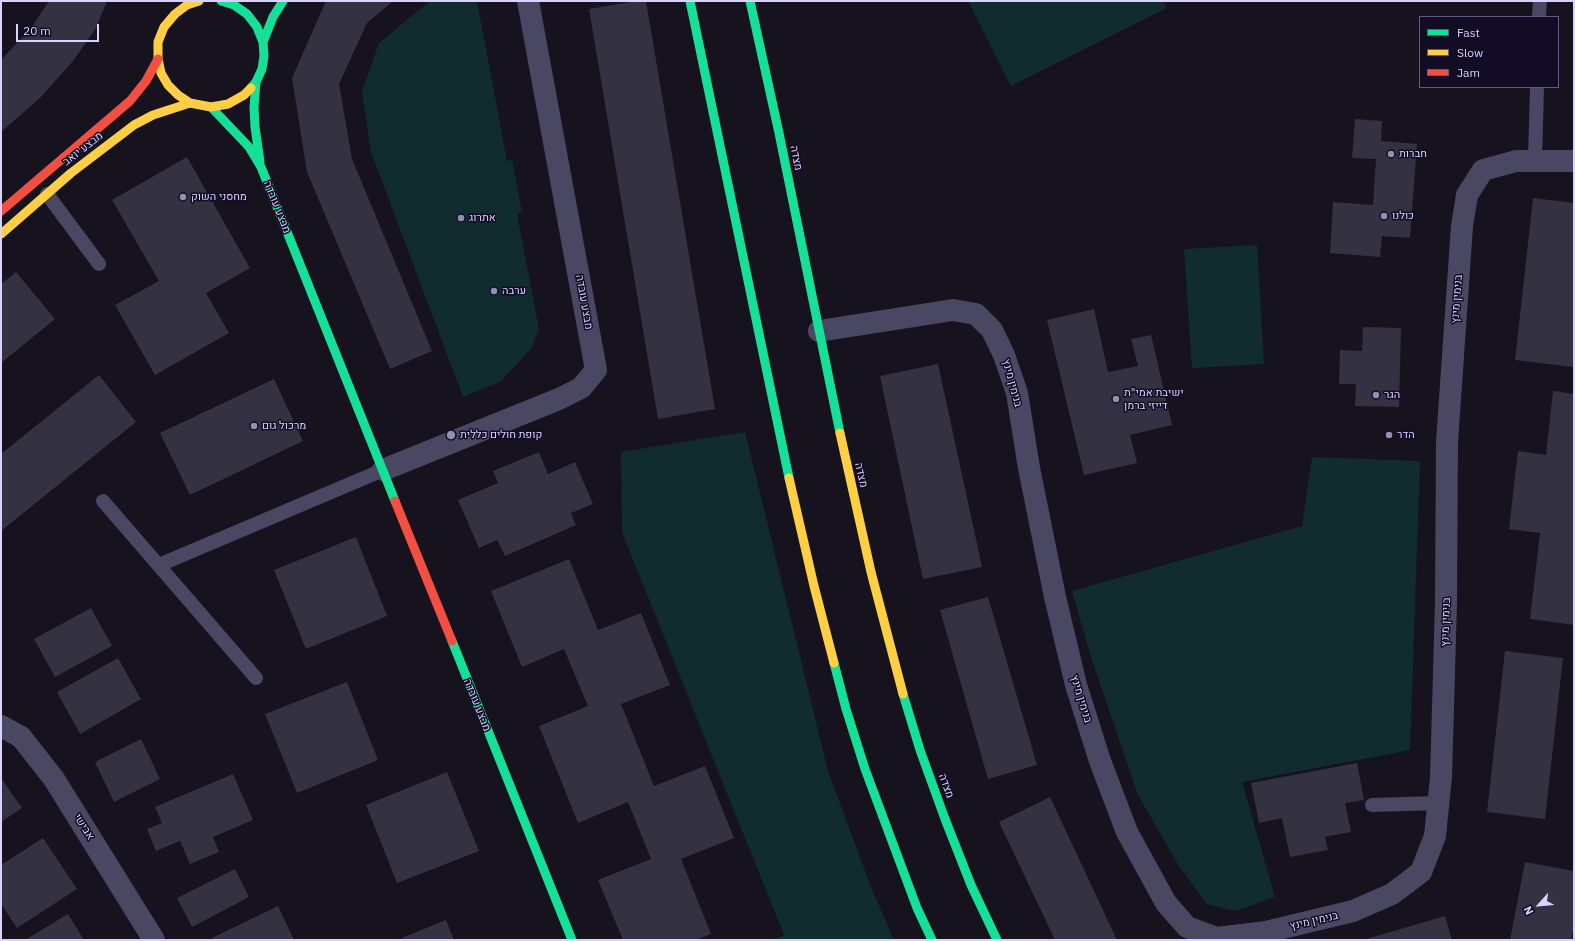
<!DOCTYPE html>
<meta charset="utf-8">
<style>
body{margin:0}
#map{position:relative;width:1575px;height:941px;overflow:hidden;background:#16131f;font-family:"IBM Plex Sans",sans-serif}
canvas{display:block}
.frame{position:absolute;inset:0;border:2px solid #d9d2ff;pointer-events:none}
.legend{position:absolute;left:1419px;top:16px;width:140px;height:72px;box-sizing:border-box;background:#120d25;border:1px solid #625c7c;margin:0;padding:5px 7px;list-style:none;font-size:12px;color:#d9d2ff}
.legend li{display:flex;align-items:center;gap:8px;height:20px}
.legend b{width:20px;border:1px solid #625c7c}
.north{position:absolute;left:1519px;top:885px;width:40px;height:40px;-webkit-text-stroke:3px #120d25;paint-order:stroke;rotate:243deg;font-size:11px;font-weight:700;line-height:16px;text-align:center;color:#d9d2ff}
.north::after{content:'';display:block;margin:auto;width:14px;height:18px;background:#d9d2ff;clip-path:polygon(50% 0,100% 100%,50% 72%,0 100%)}
.scale{position:absolute;left:16px;top:24px;width:83px;height:18px;box-sizing:border-box;border:2px solid #d9d2ff;border-top:0;padding-left:5px;font-size:12px;line-height:14px;white-space:nowrap;color:#d9d2ff;-webkit-text-stroke:3px #120d25;paint-order:stroke}
</style>
<div id="map">
<canvas width="1575" height="941"></canvas>
<div class="frame"></div>
<ul class="legend">
<li><b style="height:5px;background:#16e098"></b>Fast</li>
<li><b style="height:5px;background:#ffcf43"></b>Slow</li>
<li><b style="height:5px;background:#f24e42"></b>Jam</li>
</ul>
<div class="north">N</div>
<div class="scale">20 m</div>
</div>
<script>
const c = document.querySelector('canvas').getContext('2d');
c.lineJoin = 'round';
function paint(path, color) { c.fillStyle = color; c.fill(path, 'evenodd'); }
const poly = rows => new Path2D(rows.map(r => 'M' + r).join(''));
function trace(path, color, width, dash) { c.strokeStyle = color; c.lineWidth = width; c.lineCap = dash ? 'butt' : 'round'; c.setLineDash(dash || []); c.stroke(path); }
function drawText(font, color, halo, rows, align = 'center') {
  c.font = font + ' "IBM Plex Sans",Heebo,sans-serif'; c.lineWidth = 3; c.setLineDash([]); c.textBaseline = 'middle'; c.strokeStyle = halo; c.fillStyle = color; for (const [text, x, y, turn = 0] of rows) {
    c.save(); c.translate(x, y); c.rotate((+turn || 0) * Math.PI / 180); c.textAlign = isNaN(turn) ? turn : align; if (halo) c.strokeText(text, 0, 0); c.fillText(text, 0, 0); c.restore();
  }
}
paint(poly([
 [430,1,477,1,507,161,512,160,522,212,517,214,539,329,531,349,500,382,463,397,371,152,362,92,379,43],
 [968,1,1163,1,1167,8,1011,86],
 [1257,245,1264,364,1192,368,1184,249],
 [745,432,828,771,871,887,894,940,773,940,784,935,622,532,621,452],
 [1312,457,1420,461,1410,750,1242,782,1275,897,1235,911,1207,904,1179,866,1138,795,1091,657,1072,591,1302,526]
]), '#112c2e');
paint(poly([
 [49,1,107,1,96,28,73,61,41,97,1,132,1,60,31,28],
 [326,1,393,1,367,23,339,84,352,159,432,351,390,369,307,172,292,78],
 [636,1,646,1,715,409,658,419,589,9],
 [1355,119,1382,121,1381,141,1417,144,1410,238,1382,236,1380,257,1330,253,1333,202,1373,205,1376,159,1352,158],
 [187,157,250,268,206,293,229,333,155,375,115,305,159,281,112,200],
 [1533,198,1574,203,1573,367,1515,360],
 [16,272,55,319,1,363,1,284],
 [1094,309,1108,372,1138,366,1131,339,1151,335,1172,425,1130,435,1137,463,1084,475,1047,320],
 [1363,327,1401,328,1399,407,1355,406,1356,384,1339,384,1340,350,1362,351],
 [938,364,982,567,923,579,880,376],
 [99,375,136,422,1,531,1,454],
 [274,379,303,441,190,495,160,433],
 [1553,391,1574,394,1574,625,1530,619,1540,533,1509,529,1518,451,1546,455],
 [539,452,548,474,575,462,593,504,571,513,576,525,505,556,497,540,479,548,458,500,498,483,493,471],
 [356,537,387,616,306,649,274,570],
 [569,559,598,630,641,613,670,685,621,704,654,786,705,766,734,838,681,859,711,934,696,940,623,940,598,880,651,859,628,802,578,823,539,726,588,706,564,649,522,667,491,591],
 [988,597,1037,765,988,779,940,610],
 [91,608,112,646,55,677,34,639],
 [1505,651,1563,658,1545,819,1487,812],
 [118,658,141,699,80,734,57,692],
 [347,682,378,760,297,793,265,714],
 [141,739,160,779,114,802,95,762],
 [1357,763,1364,800,1345,803,1351,832,1325,837,1328,850,1290,857,1282,818,1259,823,1251,783],
 [447,772,479,851,397,883,366,805],
 [233,774,253,820,213,837,219,852,190,864,180,841,156,851,147,829,162,823,155,807],
 [1,778,22,808,1,822],
 [1050,797,1117,940,1055,940,999,822],
 [43,838,77,889,17,928,1,904,1,865],
 [1525,862,1574,871,1574,926,1571,940,1510,940],
 [235,869,249,897,192,927,177,898],
 [278,906,294,940,213,940,212,938],
 [68,914,84,940,25,940],
 [1445,916,1452,940,1363,940],
 [446,920,454,940,397,940]
]), '#343142');
trace(poly([
 [1539,17,1540,1],
 [1535,161,1537,87],
 [47,194,99,264],
 [103,501,256,678],
 [159,565,383,470],
 [1372,805,1438,803]
]), '#494761', 14);
trace(poly([
 [819,331,953,310,976,314,992,330,1004,355,1017,393,1029,468,1055,597,1076,685,1100,761,1127,832,1166,903,1187,927,1217,938,1266,932,1353,911,1392,894,1421,872,1435,836,1441,777,1446,603,1447,442,1462,226,1467,195,1483,170,1516,161,1574,161],
 [383,470,559,399,581,388,596,370,528,1],
 [1,726,21,737,54,779,154,940]
]), '#494761', 22);
trace(poly([
 [221,1,234,5,247,14,257,27,263,42,264,56,262,69,256,82,251,88],
 [690,1,789,478],
 [750,1,779,133,840,433],
 [263,42,273,17,283,1],
 [256,82,254,107,255,127,260,162],
 [211,107,249,147,261,167,395,501],
 [452,641,572,940],
 [834,663,846,709,865,769,917,908,932,940],
 [903,694,920,750,945,819,971,885,997,940]
]), '#16e098', 9);
trace(poly([
 [199,1,187,5,175,14,164,27,158,42,158,59,161,73,168,85,178,95,190,103,211,107,228,104,244,95,251,88],
 [1,234,71,173,134,125,153,115,190,103],
 [840,433,871,572,903,694],
 [789,478,814,586,834,663]
]), '#ffcf43', 9);
trace(poly([
 [1,211,130,101,146,81,158,59],
 [395,501,452,641]
]), '#f24e42', 9);
for (const [x, y, r, color] of [
 [1391,154,4,"#958fb1"],
 [183,197,4,"#958fb1"],
 [1384,216,4,"#958fb1"],
 [461,218,4,"#958fb1"],
 [494,291,4,"#958fb1"],
 [1376,395,4,"#958fb1"],
 [1116,399,4,"#958fb1"],
 [254,426,4,"#958fb1"],
 [451,435,5,"#958fb1"],
 [1389,435,4,"#958fb1"]
]) { const dot = new Path2D(); dot.arc(x, y, r, 0, 2 * Math.PI); c.fillStyle = color; c.fill(dot); trace(dot, '#120d25', 1.5); }
drawText('11px', '#d9d2ff', '#120d25', [
 ["מבצע יואב",83,149,-38],
 ["מצדה",796,158,79],
 ["מבצע עובדה",277,207,68],
 ["בנימין מינץ",1457,299,-86],
 ["מבצע עובדה",584,302,80],
 ["בנימין מינץ",1012,383,75],
 ["מצדה",861,475,77],
 ["בנימין מינץ",1446,622,-88],
 ["בנימין מינץ",1081,699,73],
 ["מבצע עובדה",477,705,68],
 ["מצדה",946,786,70],
 ["אבישי",84,827,58],
 ["בנימין מינץ",1314,921,-13]
]);
drawText('11px', '#d9d2ff', '#120d25', [
 ["חברות",1399,154],
 ["מחסני השוק",191,197],
 ["כולנו",1392,216],
 ["אתרוג",469,218],
 ["ערבה",502,291],
 ["ישיבת אמי\"ת",1124,393],
 ["דייזי ברמן",1124,406],
 ["הגר",1384,395],
 ["מרכול גום",262,426],
 ["קופת חולים כללית",460,435],
 ["הדר",1397,435]
], 'left');
</script>
